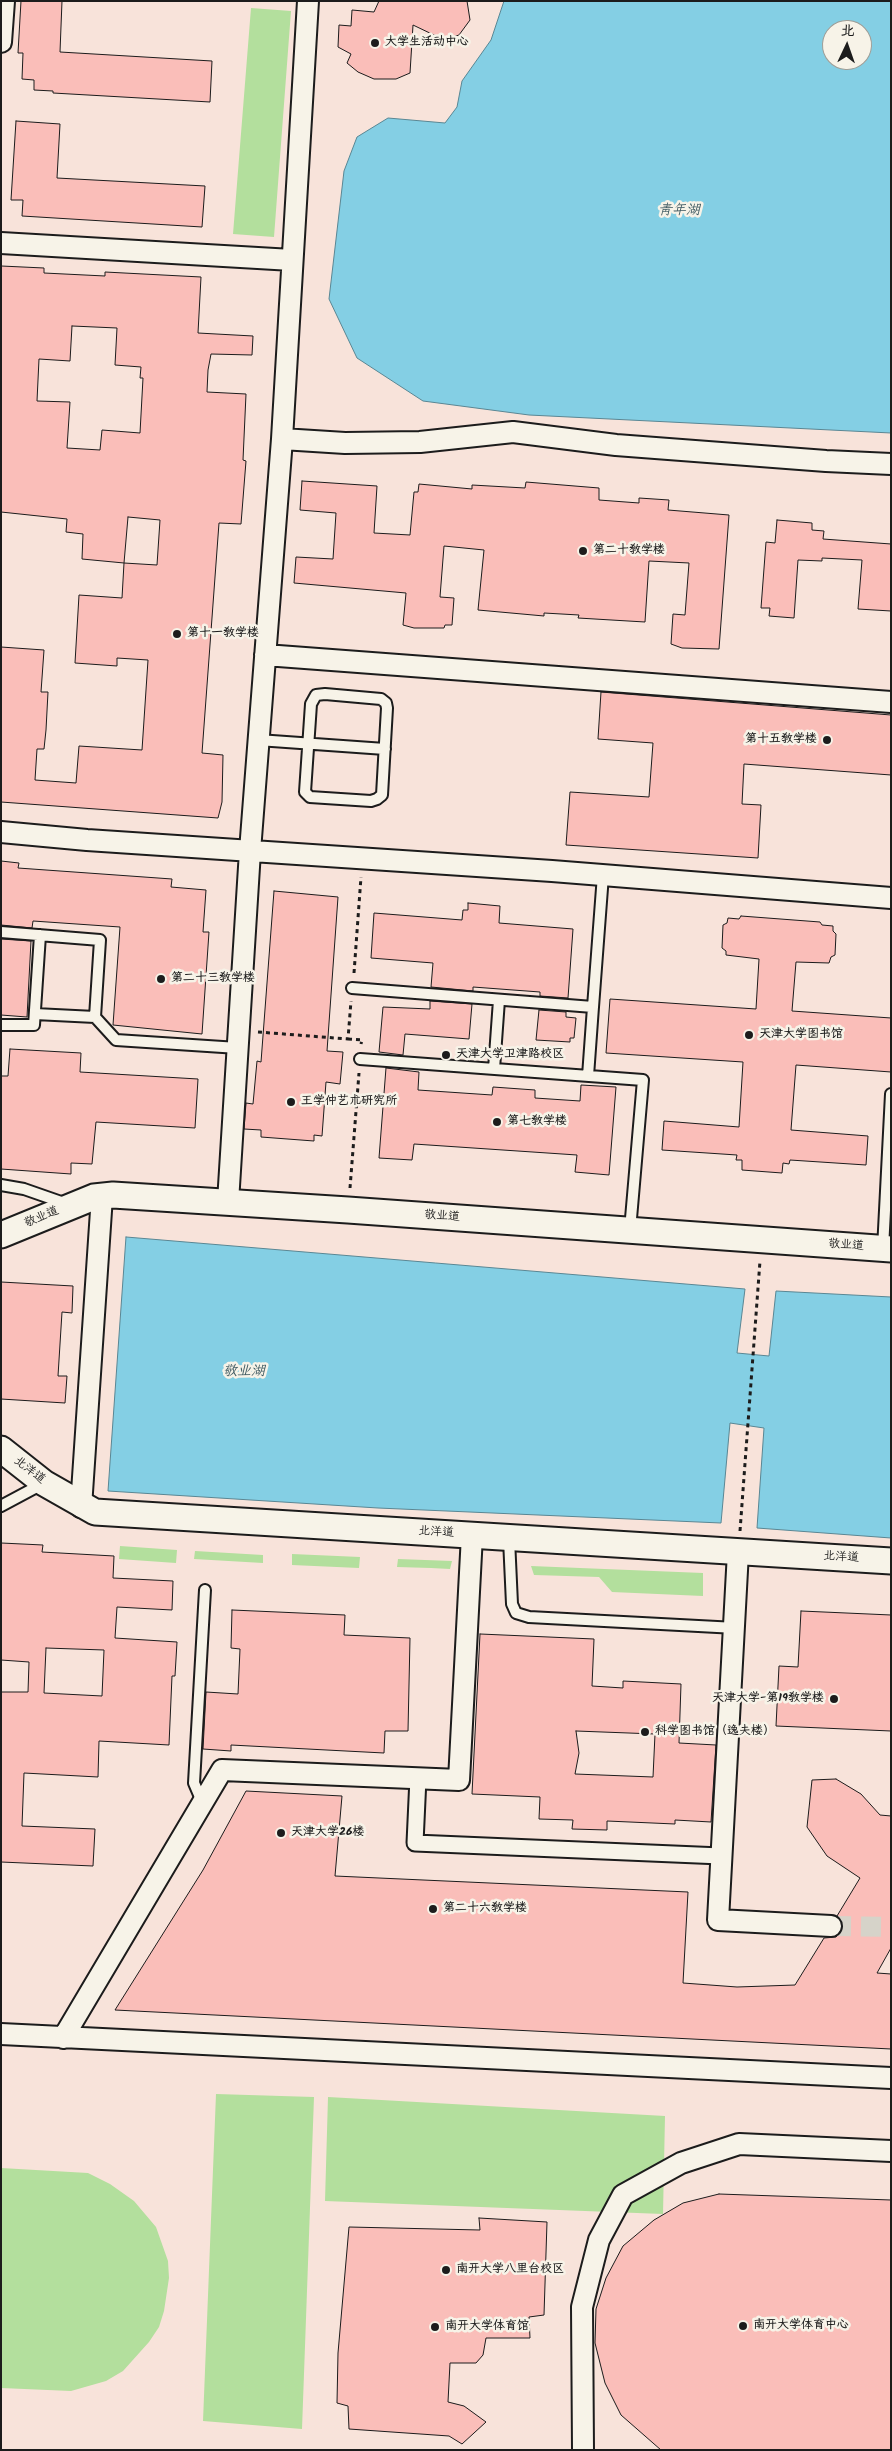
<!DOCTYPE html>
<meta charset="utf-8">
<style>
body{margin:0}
#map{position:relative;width:892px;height:2451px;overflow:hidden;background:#f7f3e8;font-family:Kalam,"LXGW WenKai TC",sans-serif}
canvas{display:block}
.frame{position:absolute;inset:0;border:2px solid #1c1c1c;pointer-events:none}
.north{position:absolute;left:822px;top:20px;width:50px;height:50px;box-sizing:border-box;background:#f7f3e8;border:1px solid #9f9d96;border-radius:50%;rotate:3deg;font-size:14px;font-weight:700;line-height:20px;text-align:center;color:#1c1c1c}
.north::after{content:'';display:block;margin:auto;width:18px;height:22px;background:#1c1c1c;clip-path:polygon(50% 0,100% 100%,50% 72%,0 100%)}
</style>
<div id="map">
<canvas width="892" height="2451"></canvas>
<div class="frame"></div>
<div class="north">北</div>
</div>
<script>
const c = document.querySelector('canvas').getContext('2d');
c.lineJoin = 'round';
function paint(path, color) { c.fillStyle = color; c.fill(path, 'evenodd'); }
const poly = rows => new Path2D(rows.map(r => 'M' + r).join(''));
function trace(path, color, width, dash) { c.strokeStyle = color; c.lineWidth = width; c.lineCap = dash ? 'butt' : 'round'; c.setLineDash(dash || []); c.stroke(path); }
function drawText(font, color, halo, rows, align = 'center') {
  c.font = font + ' Kalam,"LXGW WenKai TC",sans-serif'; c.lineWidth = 5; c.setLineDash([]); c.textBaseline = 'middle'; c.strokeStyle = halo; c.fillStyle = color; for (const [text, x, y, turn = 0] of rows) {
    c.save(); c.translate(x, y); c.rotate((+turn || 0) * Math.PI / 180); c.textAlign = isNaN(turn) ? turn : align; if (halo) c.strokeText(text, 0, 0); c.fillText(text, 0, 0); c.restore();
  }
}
paint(poly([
 [1,1,891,1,891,2450,1,2450],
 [832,30,862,30,862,60,832,60]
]), '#f8e3da');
paint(poly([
 [251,8,291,11,274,237,233,234],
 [120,1546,177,1550,176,1563,119,1559],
 [195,1551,263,1555,263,1563,194,1559],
 [292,1554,360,1557,359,1568,292,1565],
 [398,1559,452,1561,450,1569,431,1568,397,1567],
 [531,1566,703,1573,703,1596,612,1592,599,1577,534,1575],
 [216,2094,314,2097,302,2429,203,2421],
 [328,2097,665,2116,663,2214,325,2201],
 [1,2168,88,2173,110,2184,134,2201,156,2227,168,2261,169,2278,164,2311,159,2327,149,2342,123,2371,106,2381,71,2391,1,2388]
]), '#b3df9d');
const water = poly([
 [504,1,891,1,891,433,529,415,423,401,357,358,329,299,344,171,357,137,388,118,445,123,457,107,462,81,491,40,504,1],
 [832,30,862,30,862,60,832,60,832,30],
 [126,1237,745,1289,737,1353,769,1356,776,1291,891,1297,891,1538,757,1528,764,1428,730,1423,721,1523,378,1508,108,1491,126,1237]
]);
paint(water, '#84cfe4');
trace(water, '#5a8794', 1);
const building = poly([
 [21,1,62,1,60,52,212,61,210,102,53,93,53,91,34,90,34,80,22,79,23,53,18,53,21,1],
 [379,1,467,1,470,20,459,35,447,39,436,36,413,25,410,73,396,79,374,79,358,72,347,63,351,54,338,47,339,25,351,26,352,10,374,12,379,1],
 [16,121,60,124,57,178,205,186,202,227,22,216,23,200,11,200,16,121],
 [1,266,44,268,44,273,105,276,105,272,201,277,198,333,253,336,252,355,211,354,208,370,207,392,246,394,243,460,246,461,241,524,219,523,202,753,223,755,222,802,218,818,1,802,1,647,44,650,41,692,48,692,46,730,44,749,37,749,35,780,76,783,79,746,142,750,148,660,117,658,117,666,75,663,79,595,122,598,124,563,82,559,83,534,66,532,67,519,1,512,1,266],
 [72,326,117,328,115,365,141,367,140,378,143,378,140,433,102,430,100,450,67,448,70,402,37,401,39,359,70,361,72,326],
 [128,517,160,520,157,565,124,563,128,517],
 [302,481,377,486,374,533,410,535,414,492,418,492,419,484,472,489,472,485,525,488,526,482,599,488,599,500,639,503,639,498,669,500,668,510,729,515,719,649,682,648,671,644,673,614,685,615,689,563,649,561,645,622,578,618,579,615,544,613,544,616,478,610,484,550,444,546,440,597,454,598,452,625,445,625,444,628,414,628,403,625,406,593,294,583,296,557,333,559,336,513,300,510,302,481],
 [777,520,812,523,812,530,824,531,823,539,891,544,891,611,858,609,862,560,822,558,822,561,798,560,794,618,769,616,770,608,761,608,766,542,775,543,777,520],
 [601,692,891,715,891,775,744,764,742,804,761,805,758,858,566,845,570,792,649,797,653,743,598,739,601,692],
 [1,861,19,863,18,868,172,879,171,887,206,890,203,932,209,932,202,1034,113,1025,120,927,33,921,32,928,1,925,1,861],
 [274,891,338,897,327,1051,343,1052,340,1084,326,1082,322,1136,314,1135,314,1141,261,1137,261,1130,244,1129,246,1103,253,1104,257,1061,261,1062,274,891],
 [468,903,500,906,499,923,573,929,568,998,540,996,540,992,473,987,473,991,431,987,433,963,371,958,374,913,462,920,463,910,468,910,468,903],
 [741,916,820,922,822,925,833,926,833,931,836,934,835,955,831,957,829,963,796,962,792,1011,891,1018,891,1072,796,1065,791,1130,868,1136,866,1165,790,1160,789,1164,783,1163,782,1173,742,1170,742,1160,736,1160,737,1155,662,1150,664,1121,739,1127,743,1062,606,1053,610,999,756,1009,759,959,726,955,726,951,722,948,723,925,727,923,728,918,739,919,741,916],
 [1,939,31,941,27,1017,1,1015,1,939],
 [430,1001,472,1004,469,1039,405,1034,403,1055,379,1052,383,1007,430,1009,430,1001],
 [539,1010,566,1012,566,1017,576,1018,574,1038,570,1038,570,1042,536,1040,539,1010],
 [10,1049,81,1053,80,1072,198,1079,195,1128,96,1122,92,1164,71,1163,71,1174,1,1169,1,1076,8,1076,10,1049],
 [386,1068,419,1072,418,1090,492,1095,493,1087,535,1090,535,1098,580,1101,581,1085,616,1087,609,1175,575,1172,577,1155,414,1144,412,1160,379,1158,386,1068],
 [1,1282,73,1286,72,1313,62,1312,58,1376,67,1376,65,1403,1,1399,1,1282],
 [1,1543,43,1545,42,1552,114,1556,113,1578,173,1581,172,1610,117,1607,115,1638,177,1642,175,1676,172,1676,169,1745,99,1741,98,1777,24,1773,22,1826,95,1829,93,1866,1,1862,1,1692,28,1692,29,1662,1,1660,1,1543],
 [46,1648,104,1650,102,1696,44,1693,46,1648],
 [232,1610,345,1615,344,1635,410,1638,408,1731,385,1731,384,1753,231,1745,231,1751,203,1749,206,1692,238,1694,240,1649,231,1648,232,1610],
 [801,1611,891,1615,891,1731,776,1726,779,1666,798,1667,801,1611],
 [480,1634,594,1639,592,1686,623,1688,623,1681,681,1684,679,1743,716,1745,711,1822,675,1820,675,1824,607,1821,607,1830,572,1829,573,1820,539,1819,540,1797,472,1794,480,1634],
 [576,1731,655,1734,653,1777,575,1774,579,1753,576,1731],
 [836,1779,861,1794,880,1815,891,1816,891,1948,877,1973,891,1974,891,2049,115,2010,203,1870,246,1791,342,1796,335,1876,688,1892,683,1983,737,1987,795,1985,824,1938,836,1937,841,1932,842,1921,837,1916,860,1878,827,1856,807,1827,812,1780,836,1779],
 [719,2194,891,2200,891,2450,661,2450,621,2415,605,2383,595,2343,596,2309,606,2278,623,2246,654,2220,683,2203,719,2194],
 [479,2218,547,2222,544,2315,529,2317,530,2338,486,2338,483,2355,476,2363,450,2363,448,2402,464,2406,486,2422,462,2444,449,2436,349,2429,348,2406,337,2403,338,2353,349,2227,480,2230,479,2218]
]);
paint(building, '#fabeb9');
trace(building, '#1c1c1c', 1);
trace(poly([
 [831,1926,891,1927]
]), '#d6d3c9', 20, [20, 10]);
const service = poly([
 [325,694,381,699,386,703,387,708,382,795,377,799,371,801,310,797,305,792,311,704,316,695,325,694],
 [258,740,385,749],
 [1,932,100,940,95,1017],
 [352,988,593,1007,603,875],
 [35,1014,95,1017,116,1040,238,1048],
 [1,1025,34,1025,40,935],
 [360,1059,643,1080,630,1230],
 [494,1069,499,1000],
 [588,1076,593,1007],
 [1,1185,24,1189,67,1204],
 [883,1249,891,1094],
 [1,1506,44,1483],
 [509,1539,512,1604,516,1613,529,1617,736,1628],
 [203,1804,194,1783,205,1590]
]);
const pedestrian = poly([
 [418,1778,415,1843,721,1856]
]);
const minor = poly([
 [1,42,4,1],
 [1,243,292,260],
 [282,439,345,443,420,442,513,432,616,445,826,461,891,464],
 [265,655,891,702],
 [1,832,87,840,552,871,891,898],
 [228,1202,250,851,282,439,308,1],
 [81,1507,102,1196],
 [738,1552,718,1920,831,1926],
 [1,2034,891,2078],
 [63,2038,222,1770,459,1780,472,1535],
 [583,2450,582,2307,599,2240,623,2195,681,2163,739,2144,891,2151]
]);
const tertiary = poly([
 [1,1235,94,1197,113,1195,348,1210,891,1249],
 [1,1449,44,1483,95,1512,891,1561]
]);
trace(service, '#1c1c1c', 14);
trace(pedestrian, '#1c1c1c', 19);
trace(minor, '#1c1c1c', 24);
trace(tertiary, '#1c1c1c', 29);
trace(poly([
 [354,973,361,877],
 [258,1032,348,1039,351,1001],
 [348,1039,362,1040,361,1044],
 [350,1188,359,1073],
 [740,1531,760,1261]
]), '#1c1c1c', 3, [4, 4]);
trace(service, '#f7f3e8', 10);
trace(pedestrian, '#f7f3e8', 15);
trace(minor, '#f7f3e8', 20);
trace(tertiary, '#f7f3e8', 25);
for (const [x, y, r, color] of [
 [375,43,5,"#1c1c1c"],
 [583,551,5,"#1c1c1c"],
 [177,634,5,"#1c1c1c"],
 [827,740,5,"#1c1c1c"],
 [161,979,5,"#1c1c1c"],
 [749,1035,5,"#1c1c1c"],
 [446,1055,5,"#1c1c1c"],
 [291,1102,5,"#1c1c1c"],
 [497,1122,5,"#1c1c1c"],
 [834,1699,5,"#1c1c1c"],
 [645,1732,5,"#1c1c1c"],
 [281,1833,5,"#1c1c1c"],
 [433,1909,5,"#1c1c1c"],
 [446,2270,5,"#1c1c1c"],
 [743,2326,5,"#1c1c1c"],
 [435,2327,5,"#1c1c1c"]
]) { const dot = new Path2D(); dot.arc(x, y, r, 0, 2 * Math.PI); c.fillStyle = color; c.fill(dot); trace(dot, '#f7f3e8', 2); }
drawText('bold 12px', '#1c1c1c', '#f7f3e8', [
 ["大学生活动中心",385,43],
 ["第二十教学楼",593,551],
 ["第十一教学楼",187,634],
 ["第十五教学楼",817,740,"right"],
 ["第二十三教学楼",171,979],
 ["天津大学图书馆",759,1035],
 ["天津大学卫津路校区",456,1055],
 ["王学仲艺术研究所",301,1102],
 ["第七教学楼",507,1122],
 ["天津大学-第19教学楼",824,1699,"right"],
 ["科学图书馆（逸夫楼）",655,1732],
 ["天津大学26楼",291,1833],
 ["第二十六教学楼",443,1909],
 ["南开大学八里台校区",456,2270],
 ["南开大学体育中心",753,2326],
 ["南开大学体育馆",445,2327]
], 'left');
drawText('12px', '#1c1c1c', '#f7f3e8', [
 ["敬业道",442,1217,4],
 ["敬业道",42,1218,-23],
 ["敬业道",846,1246,4],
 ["北洋道",29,1471,37],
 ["北洋道",436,1533,3],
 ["北洋道",841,1558,3]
]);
drawText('italic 14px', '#405b62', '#f7f3e8', [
 ["青年湖",679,212],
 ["敬业湖",244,1373]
]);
</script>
